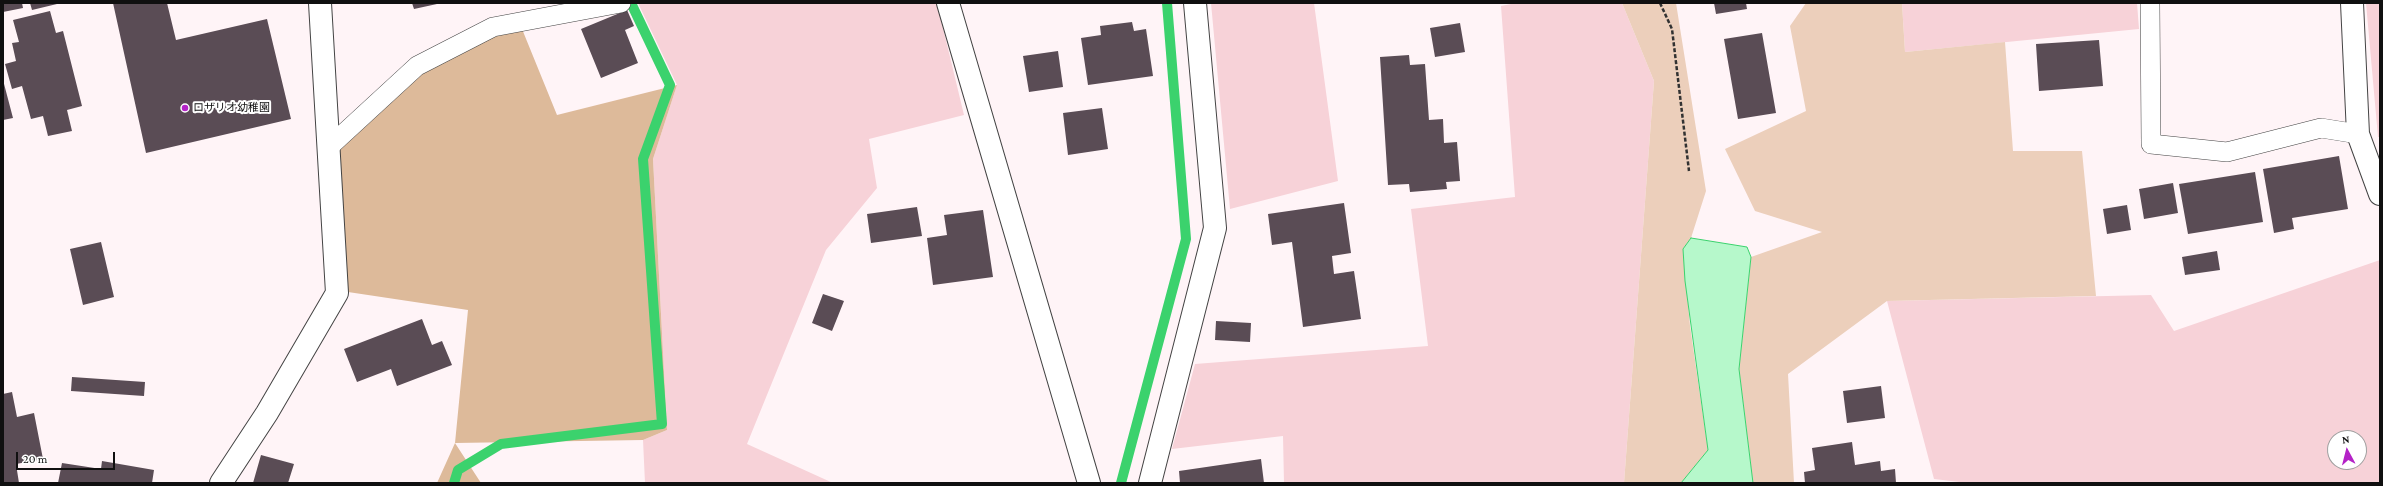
<!DOCTYPE html>
<meta charset="utf-8">
<style>
body{margin:0}
#map{position:relative;width:2383px;height:486px;overflow:hidden;background:#fff4f7;font-family:"Crimson Pro",serif}
canvas{display:block}
.frame{position:absolute;inset:0;border:4px solid #101010;pointer-events:none}
.north{position:absolute;left:2327px;top:430px;width:40px;height:40px;box-sizing:border-box;background:#fff;border:1px solid #9f9f9f;border-radius:50%;rotate:353deg;font-size:11px;font-weight:700;line-height:16px;text-align:center;color:#101010}
.north::after{content:'';display:block;margin:auto;width:14px;height:18px;background:#b422c7;clip-path:polygon(50% 0,100% 100%,50% 72%,0 100%)}
.scale{position:absolute;left:16px;top:452px;width:99px;height:18px;box-sizing:border-box;border:2px solid #101010;border-top:0;padding-left:5px;font-size:12px;line-height:14px;white-space:nowrap;color:#101010;-webkit-text-stroke:3px #fff;paint-order:stroke}
</style>
<div id="map">
<canvas width="2383" height="486"></canvas>
<div class="frame"></div>
<div class="north">N</div>
<div class="scale">20 m</div>
</div>
<script>
const c = document.querySelector('canvas').getContext('2d');
c.lineJoin = 'round';
function paint(path, color) { c.fillStyle = color; c.fill(path, 'evenodd'); }
const poly = rows => new Path2D(rows.map(r => 'M' + r).join(''));
function trace(path, color, width, dash) { c.strokeStyle = color; c.lineWidth = width; c.lineCap = dash ? 'butt' : 'round'; c.setLineDash(dash || []); c.stroke(path); }
function drawText(font, color, halo, rows, align = 'center') {
  c.font = font + ' "Crimson Pro","Noto Sans JP",serif'; c.lineWidth = 4; c.setLineDash([]); c.textBaseline = 'middle'; c.strokeStyle = halo; c.fillStyle = color; for (const [text, x, y, turn = 0] of rows) {
    c.save(); c.translate(x, y); c.rotate((+turn || 0) * Math.PI / 180); c.textAlign = isNaN(turn) ? turn : align; if (halo) c.strokeText(text, 0, 0); c.fillText(text, 0, 0); c.restore();
  }
}
paint(poly([
 [638,3,937,3,964,115,869,139,877,188,826,250,747,444,833,483,645,483,643,440,667,430,653,159,677,85],
 [1211,3,1314,3,1338,181,1230,209],
 [1516,3,1622,3,1654,81,1624,483,1284,483,1283,436,1172,449,1195,364,1428,346,1411,209,1515,197,1501,6],
 [1902,3,2137,3,2139,29,1905,52],
 [2366,3,2380,3,2380,137,2378,137],
 [2380,260,2380,483,1968,483,1934,479,1887,301,2151,295,2174,331],
 [2335,438,2359,438,2359,462,2335,462]
]), '#f7d2d8');
paint(poly([
 [1622,3,1676,3,1706,191,1691,238,1683,249,1690,326,1708,450,1681,483,1624,483,1654,81],
 [1806,3,1902,3,1905,52,2005,42,2013,151,2082,151,2096,296,1887,301,1788,374,1794,483,1753,483,1739,369,1751,257,1822,232,1755,211,1725,149,1806,111,1790,26]
]), '#eccfbb');
paint(poly([
 [522,29,557,115,677,85,653,159,667,430,643,440,455,443,481,483,437,483,455,443,468,310,348,292,337,145,427,56]
]), '#ddba9a');
const water = poly([
 [1691,238,1747,247,1751,257,1739,369,1753,483,1681,483,1708,450,1685,281,1683,249,1691,238]
]);
paint(water, '#b6f8cb');
trace(water, '#3bd26d', 1);
trace(poly([
 [454,483,458,470,501,444,662,424,643,159,670,85,631,3],
 [1121,483,1186,239,1167,3]
]), '#3bd26d', 10);
paint(poly([
 [3,3,22,3,23,8,3,12],
 [30,3,57,3,57,4,32,10],
 [113,3,167,3,176,40,267,19,291,119,146,153],
 [412,3,437,3,437,4,414,9],
 [1714,3,1746,3,1747,9,1716,14],
 [627,10,634,26,625,30,638,63,601,78,581,29],
 [50,11,56,33,63,31,82,106,67,110,72,131,48,136,43,116,31,119,22,86,12,89,5,64,16,61,12,43,19,42,13,20],
 [1132,22,1134,31,1146,29,1153,76,1088,85,1081,38,1101,35,1100,26],
 [1460,23,1465,52,1435,57,1430,28],
 [1762,33,1776,113,1738,119,1724,39],
 [2099,40,2103,86,2039,91,2036,44],
 [1058,51,1063,87,1029,92,1023,56],
 [1409,55,1410,65,1425,64,1429,120,1443,119,1444,143,1457,142,1460,181,1446,182,1447,189,1410,192,1409,184,1388,185,1380,57],
 [3,80,13,118,3,120],
 [1102,108,1108,149,1068,155,1063,113],
 [2339,156,2348,209,2292,218,2294,229,2274,233,2263,169],
 [2255,172,2263,222,2188,234,2179,184],
 [2173,183,2178,213,2144,219,2139,189],
 [1344,203,1351,253,1332,256,1334,274,1354,271,1361,319,1303,327,1292,242,1272,245,1268,214],
 [2127,205,2131,230,2107,234,2103,209],
 [917,207,922,236,871,243,867,214],
 [983,210,993,277,933,285,927,238,947,235,944,215],
 [101,242,114,297,83,305,70,249],
 [2217,251,2220,270,2185,275,2182,257],
 [823,294,844,301,832,331,812,323],
 [422,319,432,345,442,341,452,365,397,386,391,369,357,382,344,349],
 [1216,321,1251,323,1250,342,1215,340],
 [72,377,145,382,144,396,71,391],
 [1881,386,1885,418,1847,423,1843,391],
 [12,392,17,417,34,413,43,459,16,464,19,483,3,483,3,394],
 [1852,442,1855,465,1880,461,1881,471,1895,469,1896,483,1805,483,1804,472,1815,470,1812,448],
 [261,455,294,464,288,483,253,483],
 [1261,459,1264,483,1180,483,1179,471],
 [102,461,154,470,152,483,58,483,62,463,101,469]
]), '#5a4c55');
const service = poly([
 [2150,3,2151,144,2227,152,2321,128,2358,134],
 [329,147,417,66,493,27,621,3]
]);
const minor = poly([
 [948,3,1089,483],
 [2352,3,2358,134,2380,194],
 [221,483,267,413,337,293,320,3],
 [1150,483,1215,228,1195,3]
]);
trace(service, '#434343', 20);
trace(minor, '#434343', 24);
trace(poly([
 [1660,3,1672,29,1689,171]
]), '#323232', 2.5, [4, 2]);
trace(service, '#fff', 19);
trace(minor, '#fff', 22);
for (const [x, y, r, color] of [
 [185,108,4,"#b422c7"]
]) { const dot = new Path2D(); dot.arc(x, y, r, 0, 2 * Math.PI); c.fillStyle = color; c.fill(dot); trace(dot, '#fff', 1.5); }
drawText('11px', '#101010', '#fff', [
 ["ロザリオ幼稚園",193,108]
], 'left');
</script>
